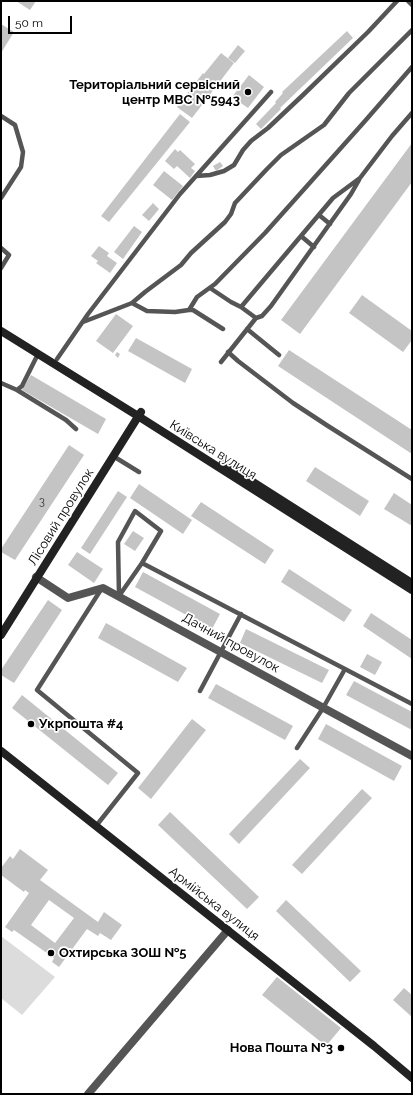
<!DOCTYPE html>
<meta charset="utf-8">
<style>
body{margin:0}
#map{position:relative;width:413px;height:1095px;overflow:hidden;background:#fff;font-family:Raleway,sans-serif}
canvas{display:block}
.frame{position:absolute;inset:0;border:2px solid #000;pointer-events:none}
.scale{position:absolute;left:8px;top:16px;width:64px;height:18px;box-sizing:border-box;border:2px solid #000;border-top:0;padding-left:5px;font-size:12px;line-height:14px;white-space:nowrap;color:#000;-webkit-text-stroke:3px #fff;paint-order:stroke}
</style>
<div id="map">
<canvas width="413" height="1095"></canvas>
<div class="frame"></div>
<div class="scale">50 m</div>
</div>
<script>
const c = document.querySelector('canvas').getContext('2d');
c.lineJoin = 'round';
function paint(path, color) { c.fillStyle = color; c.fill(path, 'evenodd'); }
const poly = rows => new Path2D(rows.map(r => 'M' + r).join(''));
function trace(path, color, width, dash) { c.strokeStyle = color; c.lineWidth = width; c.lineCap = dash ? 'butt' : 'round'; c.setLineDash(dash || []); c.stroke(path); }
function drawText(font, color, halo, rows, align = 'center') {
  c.font = font + ' Raleway,sans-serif'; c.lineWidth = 3.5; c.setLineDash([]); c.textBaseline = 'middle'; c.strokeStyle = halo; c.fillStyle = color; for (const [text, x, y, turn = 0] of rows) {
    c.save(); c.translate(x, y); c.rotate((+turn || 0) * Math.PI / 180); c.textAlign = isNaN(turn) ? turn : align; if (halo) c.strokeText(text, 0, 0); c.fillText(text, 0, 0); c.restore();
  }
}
paint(poly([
 [1,936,55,977,22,1015,1,998]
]), '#dcdcdc');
paint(poly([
 [16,1,36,1,30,10],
 [1,24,14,32,1,53],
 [347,31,353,38,280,108,281,109,261,129,256,124,276,103,275,102,283,93,282,92],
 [238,45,245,51,235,63,228,58],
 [221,53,234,63,192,118,177,107,203,73,204,74],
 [249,75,264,87,248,108,232,97],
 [180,114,190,122,109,222,101,216],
 [412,143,412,182,300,334,281,320],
 [175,149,178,152,180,150,195,164,191,168,195,171,190,178,177,166,174,169,165,161],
 [220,162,223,166,216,171,213,166],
 [164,171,183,186,172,200,153,185],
 [153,203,159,209,149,221,142,215],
 [134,226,142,232,123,259,114,252],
 [99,246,109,253,107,256,117,263,110,273,96,263,98,261,91,256],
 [362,295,412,331,412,340,403,352,349,313],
 [116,314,133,326,113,353,96,341],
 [136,338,192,369,185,383,128,351],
 [289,350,412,430,412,454,278,366],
 [117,352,120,354,118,358,115,355],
 [31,375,106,419,98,434,22,390],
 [69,445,84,455,15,560,1,552,1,549],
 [315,467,369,501,360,516,306,481],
 [139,484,192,520,183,534,130,498],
 [118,491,127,497,90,554,81,548],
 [394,493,412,505,412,526,384,509],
 [201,502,274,550,265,564,191,516],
 [133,531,144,538,135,551,124,544],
 [77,552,103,569,94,583,68,565],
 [289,569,352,610,344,622,281,582],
 [143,572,220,614,212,629,135,587],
 [48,600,62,610,14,683,1,675,1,670],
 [371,613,412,640,412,659,363,626],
 [106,623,187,668,178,682,98,638],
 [246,629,329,670,322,683,240,643],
 [367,654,382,662,375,675,360,667],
 [354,681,412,712,412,730,346,695],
 [216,684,293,726,285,740,208,698],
 [22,695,118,773,108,785,12,708],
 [192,719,206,730,151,799,138,788],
 [326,724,402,766,394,781,318,739],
 [300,759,310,768,239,844,229,834],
 [362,789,372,798,302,874,292,865],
 [170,812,259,897,247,909,158,825],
 [20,849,48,870,40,880,98,922,104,912,122,925,111,940,100,933,98,936,87,929,59,967,52,962,54,958,14,930,12,932,5,927,29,893,25,890,24,892,1,875,1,868,10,856,13,859],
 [49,900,74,918,55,943,31,925],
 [286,900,361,971,350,982,276,911],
 [277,977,341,1028,326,1046,262,995],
 [404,988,412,995,412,1017,393,1000]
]), '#c4c4c4');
trace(poly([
 [408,1,412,5],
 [1,116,15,125,23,152,21,167,1,198],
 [196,176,210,175,224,171,234,165,243,150,251,141,268,128,303,95,368,32,397,1],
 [319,215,330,224],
 [301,236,314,247],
 [1,248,9,255,1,268],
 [210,288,231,302,241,307,256,318,221,362],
 [132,303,147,311,175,312,189,310,197,297,215,284,265,233,365,121,412,67],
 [241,307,333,198,360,178,392,136,412,113],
 [189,310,193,310,223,329],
 [256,318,262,316,271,306,351,194,359,180],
 [83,322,132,303,145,292,181,265,191,253,225,222,231,214,235,203,267,169,281,155,324,125,349,93,412,30],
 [247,329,279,355],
 [228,352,238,361,293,403,328,426,412,479],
 [57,359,88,314,180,194,271,92],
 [1,383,17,390,22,386,38,354],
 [17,390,66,420,76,429],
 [113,456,139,472],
 [119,596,142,563,412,704],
 [119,596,118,542,135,511,161,531,142,563],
 [200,691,241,614],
 [297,748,323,708,345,669],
 [96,826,138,773,37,690,102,588]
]), '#555', 4.5);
trace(poly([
 [36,577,68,598,103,588,412,756],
 [88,1094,228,930]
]), '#555', 8);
trace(poly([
 [1,331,138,416,412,590],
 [223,463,412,583],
 [1,635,141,412],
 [1,751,374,1046,412,1078]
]), '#222', 8);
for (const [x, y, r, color] of [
 [248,92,4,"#000"],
 [31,724,4,"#000"],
 [51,953,4,"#000"],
 [341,1048,4,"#000"]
]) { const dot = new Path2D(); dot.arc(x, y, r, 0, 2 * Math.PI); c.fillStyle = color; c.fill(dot); trace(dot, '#fff', 1.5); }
drawText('11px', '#313131', null, [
 ["3",42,502]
]);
drawText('bold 13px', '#000', '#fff', [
 ["Територіальний сервісний",240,85],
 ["центр МВС №5943",240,100],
 ["Укрпошта #4",39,724,"left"],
 ["Охтирська ЗОШ №5",59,953,"left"],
 ["Нова Пошта №3",333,1048]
], 'right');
drawText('13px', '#000', '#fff', [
 ["Київська вулиця",213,450,32],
 ["Лісовий провулок",61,517,-58],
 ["Дачний провулок",231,643,29],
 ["Армійська вулиця",214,904,38]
]);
</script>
